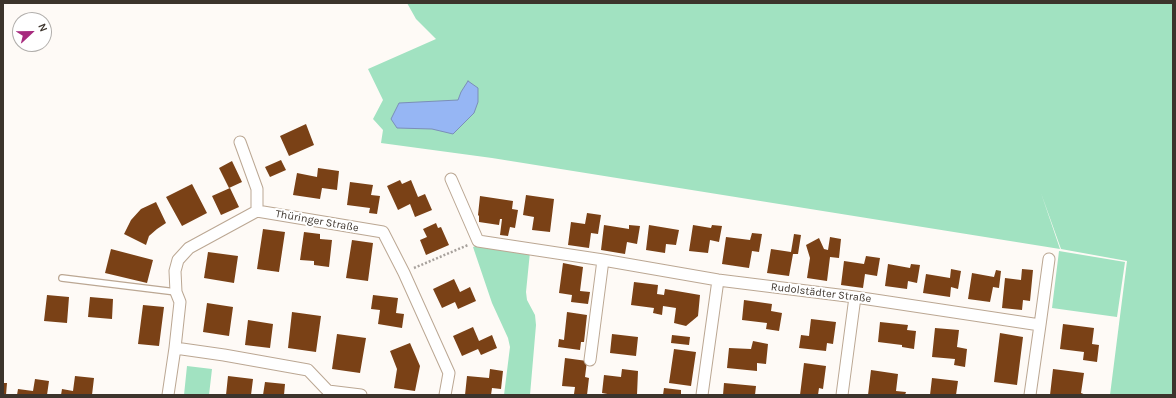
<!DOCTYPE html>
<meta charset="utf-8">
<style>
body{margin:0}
#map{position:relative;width:1176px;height:398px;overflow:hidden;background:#fefaf6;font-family:Karla,sans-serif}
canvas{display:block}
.frame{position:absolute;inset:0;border:4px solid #3c342c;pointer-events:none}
.north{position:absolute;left:12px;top:12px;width:40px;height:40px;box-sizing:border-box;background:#fff;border:1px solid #b1aeab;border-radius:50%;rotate:68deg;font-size:11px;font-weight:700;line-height:16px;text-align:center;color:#3c342c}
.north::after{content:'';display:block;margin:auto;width:14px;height:18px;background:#a72b7e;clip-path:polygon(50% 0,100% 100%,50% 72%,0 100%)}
</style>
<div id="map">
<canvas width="1176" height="398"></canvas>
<div class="frame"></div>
<div class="north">N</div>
</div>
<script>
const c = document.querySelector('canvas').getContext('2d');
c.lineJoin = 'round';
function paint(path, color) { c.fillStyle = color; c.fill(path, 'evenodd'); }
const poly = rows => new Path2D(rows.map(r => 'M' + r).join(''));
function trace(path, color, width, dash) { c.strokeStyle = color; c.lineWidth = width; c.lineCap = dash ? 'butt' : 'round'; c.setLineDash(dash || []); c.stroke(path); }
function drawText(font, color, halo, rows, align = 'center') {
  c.font = font + ' Karla,sans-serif'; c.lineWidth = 4; c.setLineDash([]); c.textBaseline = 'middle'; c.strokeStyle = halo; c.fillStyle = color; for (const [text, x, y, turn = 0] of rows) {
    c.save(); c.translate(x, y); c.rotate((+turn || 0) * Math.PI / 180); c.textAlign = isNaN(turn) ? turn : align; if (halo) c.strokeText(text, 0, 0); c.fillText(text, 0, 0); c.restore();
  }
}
paint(poly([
 [407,3,1173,3,1173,395,1110,395,1127,261,1061,249,1041,193,1060,249,492,158,381,143,383,130,373,119,383,100,368,69,436,39,416,19],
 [478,245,530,252,526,292,527,300,535,315,536,325,530,395,504,395,510,347,508,338,492,303,473,247],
 [1059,251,1125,262,1117,317,1052,308],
 [187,366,212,369,209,395,184,395]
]), '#a1e2c1');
const water = poly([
 [468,81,478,88,478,102,474,113,453,134,432,129,397,128,391,119,399,103,458,100,461,92,468,81]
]);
paint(water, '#96b6f4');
trace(water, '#7b8fb8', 1);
paint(poly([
 [306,124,314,145,289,156,280,136],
 [281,160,286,170,270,177,265,167],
 [232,161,242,182,229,188,219,168],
 [318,168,339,171,337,190,322,188,320,199,293,195,297,173,317,177],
 [400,180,402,184,411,180,418,197,425,194,432,210,415,217,410,204,398,210,387,186],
 [350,182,373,185,371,195,380,196,377,214,369,213,370,208,347,205],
 [192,184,207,213,182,226,166,197],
 [230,188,239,207,221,215,212,196],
 [526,195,554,199,550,232,532,230,534,217,523,215],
 [480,196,513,201,512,209,518,210,515,228,510,227,508,236,500,235,502,219,500,219,499,225,479,222,479,216,478,215],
 [156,202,166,223,157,229,149,236,146,245,124,234,131,220,141,209],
 [587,213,601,215,598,234,591,233,589,248,568,245,571,222,585,224],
 [436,223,438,228,441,227,449,245,426,255,420,240,427,237,423,229],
 [604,225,629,229,629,225,640,226,637,244,627,242,625,254,601,250],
 [649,225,679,230,676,245,666,244,665,253,646,250],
 [693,225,711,228,712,225,722,226,719,242,710,240,708,253,689,251],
 [263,229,285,232,279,272,257,269],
 [304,232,320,234,320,239,332,240,329,267,314,265,314,261,300,260],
 [752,233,762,234,759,252,752,251,749,268,722,264,726,237,750,240],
 [794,234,801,235,798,254,793,254,789,276,767,273,771,249,791,252],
 [830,237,841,239,839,258,830,257,827,281,807,278,810,258,806,245,819,238,824,249,828,250],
 [352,240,373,243,368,281,346,278],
 [111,249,153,260,147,283,105,273],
 [208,252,238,256,234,283,204,278],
 [866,256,880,258,877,276,865,274,863,288,841,285,844,261,864,264],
 [563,263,583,267,580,291,590,292,588,304,571,302,572,295,559,293],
 [888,264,910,268,911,264,920,265,917,283,908,281,907,289,885,286],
 [951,269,961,271,958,289,951,287,950,297,923,293,926,274,950,278],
 [1022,269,1033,270,1030,301,1023,300,1022,310,1002,308,1005,278,1021,280],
 [996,270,1001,271,999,288,993,287,990,302,968,299,972,273,994,277],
 [454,279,460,292,470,287,476,301,458,309,455,302,442,308,433,289],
 [634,282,658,285,657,294,664,295,665,289,700,295,698,316,686,326,674,323,676,308,663,306,662,315,653,313,654,308,631,305],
 [47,295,69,297,67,323,44,321],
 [373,295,398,298,396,313,404,314,402,328,378,324,380,310,371,309],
 [90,297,113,299,112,319,88,317],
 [744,300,772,304,771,311,782,313,779,331,766,329,767,323,742,320],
 [207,303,233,307,229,336,203,332],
 [143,305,164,307,159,346,138,344],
 [292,312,321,316,316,352,288,348],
 [567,312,587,315,584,342,581,342,580,350,558,347,559,339,564,340],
 [811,319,836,322,833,344,827,343,826,351,799,348,801,335,809,336],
 [248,320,273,324,270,348,245,345],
 [880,322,908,325,907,330,916,331,914,349,902,347,902,345,878,342],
 [1063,324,1094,328,1092,344,1099,345,1097,362,1083,360,1084,352,1060,349],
 [473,327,479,341,492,335,497,348,481,355,478,349,462,356,453,336],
 [935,328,959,330,957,347,967,349,965,367,954,365,955,359,932,357],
 [1000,333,1023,337,1017,385,994,382],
 [337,334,366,338,360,373,332,369],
 [612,334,638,337,636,356,610,353],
 [672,335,690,337,689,345,671,343],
 [753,341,768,344,766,364,757,363,757,371,727,368,729,348,751,349],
 [410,343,420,366,415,391,394,388,397,369,390,351],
 [674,349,696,352,691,386,669,383],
 [565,358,587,361,585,377,589,378,587,395,574,394,575,387,562,386],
 [804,363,826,366,823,389,819,388,818,395,800,395],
 [490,369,503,371,501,389,492,388,491,395,465,395,467,376,489,378],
 [622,369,638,371,637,395,613,395,602,393,604,375,621,377],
 [1053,369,1084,373,1081,393,1086,395,1050,395],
 [871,370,898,374,896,391,906,392,905,395,868,395],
 [75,376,94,378,92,395,61,395,62,389,73,391],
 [228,376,253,379,251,395,226,395],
 [932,378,958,381,956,395,930,395],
 [35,379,49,381,47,395,17,395,18,389,33,391],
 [265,382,285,384,284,395,263,395],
 [3,383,7,383,6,395,3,395],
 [724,383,756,386,755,395,723,395],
 [664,388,681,390,681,395,663,395]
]), '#7a4116');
const service = poly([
 [62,278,176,292]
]);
const minor = poly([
 [240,142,257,189,257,211],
 [451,179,478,241,603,260,718,280,855,297,1040,325,1030,395],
 [1040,325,1049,259],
 [175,348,224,355,308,370,328,391,361,395],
 [590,360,603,260],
 [168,395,175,348,180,302,176,292,175,271,178,260,189,248,257,211,383,232,404,273,449,373,445,395],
 [702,395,718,280],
 [842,395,855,297]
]);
trace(service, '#bba793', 8);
trace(minor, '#bba793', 13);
trace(poly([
 [414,268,468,245]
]), '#a8a29d', 2.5, [2, 2]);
trace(service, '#fff', 5.5);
trace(minor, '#fff', 11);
drawText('11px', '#3c342c', '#fff', [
 ["Thüringer Straße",317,221,10],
 ["Rudolstädter Straße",821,293,7]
]);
</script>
